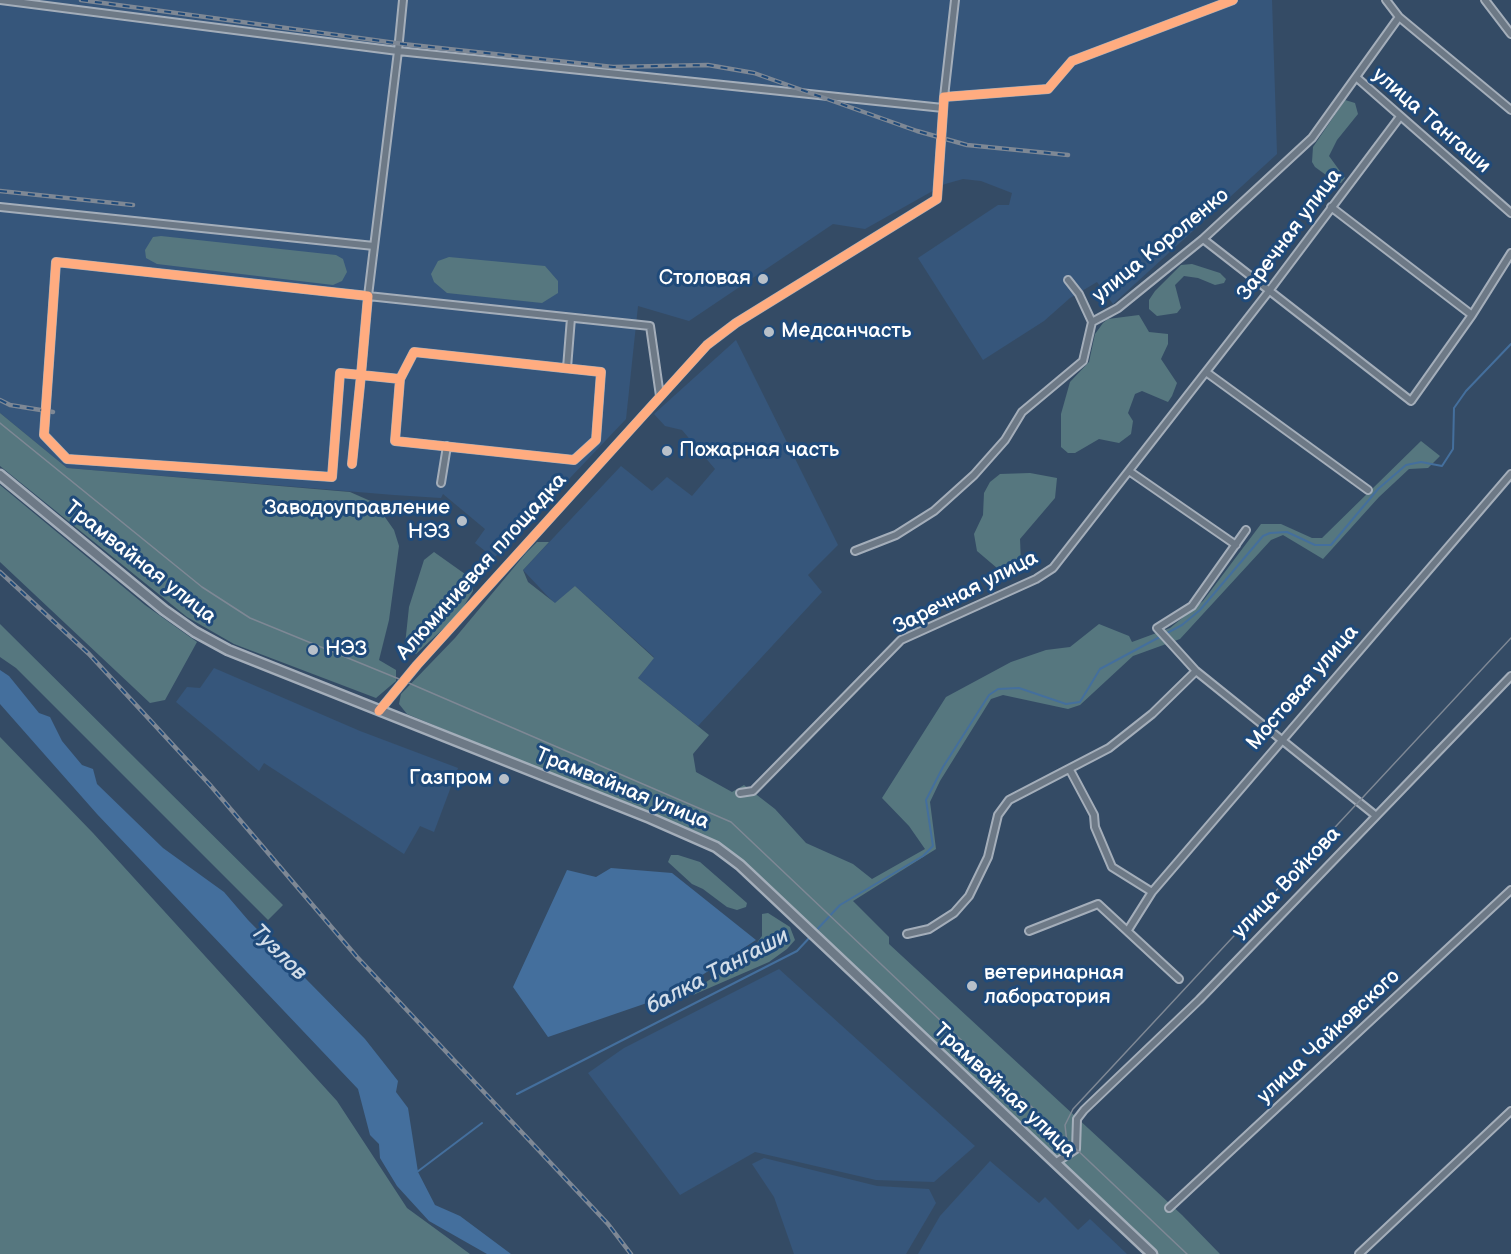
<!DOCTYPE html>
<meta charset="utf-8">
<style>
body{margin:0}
canvas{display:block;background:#344b65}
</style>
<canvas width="1511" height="1254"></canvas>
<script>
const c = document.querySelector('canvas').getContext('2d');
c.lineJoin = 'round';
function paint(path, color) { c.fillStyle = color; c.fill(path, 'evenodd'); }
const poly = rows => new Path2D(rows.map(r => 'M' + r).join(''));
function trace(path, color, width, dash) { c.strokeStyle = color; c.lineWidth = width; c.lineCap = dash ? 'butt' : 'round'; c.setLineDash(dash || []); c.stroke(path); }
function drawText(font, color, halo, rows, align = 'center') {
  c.font = font + ' "Balsamiq Sans",sans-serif'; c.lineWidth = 6; c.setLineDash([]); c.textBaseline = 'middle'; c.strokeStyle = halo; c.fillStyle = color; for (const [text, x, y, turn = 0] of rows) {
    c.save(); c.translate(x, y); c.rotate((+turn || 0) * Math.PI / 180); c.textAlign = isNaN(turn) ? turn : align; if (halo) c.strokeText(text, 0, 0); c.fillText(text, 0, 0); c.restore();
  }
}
paint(poly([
 [0,0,1272,0,1277,154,1113,304,1097,282,1070,298,1044,321,983,360,918,258,998,205,1009,205,1012,193,981,181,963,179,945,184,865,229,833,224,689,321,638,306,626,419,494,558,475,543,485,529,443,494,441,498,394,495,67,468,0,413],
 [736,340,838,545,808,575,822,592,698,726,638,678,654,657,575,586,555,604,523,570,621,466,652,491,667,477,692,496,715,469,682,430,665,426,654,414],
 [214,668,360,731,458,768,434,832,420,826,404,854,264,763,259,771,176,702,187,687,200,688],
 [779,969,975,1146,934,1182,876,1180,755,1152,680,1195,588,1073,624,1048],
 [764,1158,877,1186,929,1189,936,1203,906,1254,794,1254,774,1197,752,1164],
 [990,1161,1039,1203,1045,1197,1078,1230,1090,1219,1127,1254,918,1254,940,1216]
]), '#36567b');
paint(poly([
 [1345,100,1355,103,1358,114,1337,140,1329,156,1345,178,1341,183,1337,183,1315,167,1312,162,1313,147],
 [161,236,336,255,343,259,347,272,342,281,333,285,157,264,146,258,145,250,153,237],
 [449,257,545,266,558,281,558,293,542,303,447,293,434,282,431,274,438,261],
 [1192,264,1220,273,1226,279,1224,283,1215,285,1198,278,1184,276,1175,285,1181,308,1177,313,1157,316,1149,309,1149,300,1155,291,1181,265],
 [1139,315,1149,332,1168,334,1168,344,1161,359,1177,383,1172,396,1168,402,1142,391,1135,394,1128,413,1133,421,1131,434,1119,443,1099,439,1075,453,1068,453,1061,447,1061,414,1070,382,1089,362,1095,334,1103,323,1108,319],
 [0,413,67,468,350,492,375,503,394,530,399,546,389,620,379,660,396,670,396,681,376,698,234,644,187,617,0,466],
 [1421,441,1440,456,1428,468,1409,469,1379,497,1323,559,1283,535,1271,540,1180,639,1133,656,1080,705,1068,709,1003,695,991,699,940,781,930,802,936,849,853,901,889,937,889,944,1182,1215,1220,1254,1158,1254,768,886,718,843,407,714,399,704,401,694,455,638,526,553,537,542,549,542,523,570,528,582,555,603,575,586,654,658,638,678,709,735,693,754,696,772,732,792,744,785,775,809,806,843,853,864,872,879,925,849,909,826,882,798,946,697,1011,662,1046,650,1070,647,1099,624,1129,636,1132,642,1170,628,1203,601,1261,524,1281,524,1312,538,1322,538],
 [1030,473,1057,478,1055,498,1020,539,1021,564,1004,574,977,551,974,534,983,515,984,493,990,482,1000,474],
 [0,485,145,605,197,642,165,700,150,703,0,562],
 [434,552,472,579,473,591,459,614,416,654,405,645,409,607,424,560],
 [0,624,283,905,268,920,16,668,0,657],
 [0,737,93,833,337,1101,407,1208,470,1254,0,1254],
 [671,855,678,855,700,862,747,903,746,907,737,910,727,907,703,889,692,884,668,862],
 [768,913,790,927,795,940,787,949,769,962,693,995,699,987,750,952,762,936,762,914]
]), '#56777f');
paint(poly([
 [0,670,9,676,39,713,50,717,62,741,82,765,93,769,97,784,163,848,224,892,248,920,365,1039,398,1081,396,1092,408,1108,418,1172,435,1205,460,1216,511,1254,487,1254,429,1221,397,1186,380,1158,379,1144,370,1135,358,1089,97,814,0,704],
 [611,868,672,873,756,940,673,994,548,1037,513,987,567,870,596,877]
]), '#446f9d');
trace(poly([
 [517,1094,797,951,840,905,923,856,933,846,926,800,943,767,989,695,998,689,1019,688,1066,704,1080,702,1100,669,1182,625,1200,610,1263,536,1270,533,1287,532,1315,545,1331,545,1378,489,1406,465,1421,462,1442,466,1453,449,1454,408,1466,391,1511,344],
 [417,1172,482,1123]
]), '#446f9d', 2);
const minor = poly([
 [0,0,398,51,403,0],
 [1386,0,1399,17,1511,110],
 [1485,0,1511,34],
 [1356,77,1511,213],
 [944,97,955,0],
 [0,207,374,246],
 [1331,207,1472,315],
 [1203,239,1411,401,1472,315,1511,253],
 [1068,280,1079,294,1092,322],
 [567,368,571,318],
 [1206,372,1368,490],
 [660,396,650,326,368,296,398,51,943,108],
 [352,464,361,375,368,296,56,262,44,435,67,459,332,477,340,373,361,375,400,379,395,441,574,460,596,440,601,372,414,352,400,379],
 [1129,471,1236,545],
 [441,483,447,446],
 [1246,530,1192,606,1157,628,1196,671,1375,815],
 [855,551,896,535,934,511,974,475,1005,440,1022,412,1083,361,1092,322,1118,308,1203,239,1312,138,1399,17],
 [379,711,417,665,707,345,736,323,937,199,944,97,1048,89,1072,61,1233,0],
 [1070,770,1094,815,1095,827,1112,867,1152,892],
 [740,793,753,791,901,640,1036,579,1053,568,1269,291,1399,118],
 [1128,930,1152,892,1511,474],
 [1029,931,1098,904,1179,979],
 [907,934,929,929,954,913,969,896,988,857,998,815,1009,800,1109,748,1152,714,1196,671],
 [1055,1163,1076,1149,1077,1119,1084,1110,1199,1000,1511,676],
 [1169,1208,1511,890],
 [1359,1254,1511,1111]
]);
const secondary = poly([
 [0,475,164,610,195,632,228,650,650,818,716,847,740,865,1152,1254]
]);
trace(minor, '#a4aeba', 10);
trace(secondary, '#a4aeba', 13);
trace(minor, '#6d7986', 6);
trace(secondary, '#6d7986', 8);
trace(poly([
 [0,423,202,587,250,618,404,681,731,822,1187,1254],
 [1067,1143,1065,1125,1073,1109,1511,638]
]), '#7e8895', 1.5);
const rail = poly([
 [81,0,403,44,613,67,708,65,754,73,917,131,967,145,1068,155],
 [0,191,133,205],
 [0,400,10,405,53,412],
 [0,572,89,654,210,785,357,957,608,1224,631,1254]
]);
trace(rail, '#7e8895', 4.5);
trace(rail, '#1f4a7a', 2, [7]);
trace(poly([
 [352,464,361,375,368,296,56,262,44,435,67,459,332,477,340,373,361,375,400,379,395,441,574,460,596,440,601,372,414,352,400,379],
 [379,711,417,665,707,345,736,323,937,199,944,97,1048,89,1072,61,1233,0]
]), '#ffac80', 9);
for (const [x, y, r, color] of [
 [763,279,6,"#b8c0c9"],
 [769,332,6,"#b8c0c9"],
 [667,451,6,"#b8c0c9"],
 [462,521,6,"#b8c0c9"],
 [313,650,6,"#b8c0c9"],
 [504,779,6,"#b8c0c9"],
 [972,986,6,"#b8c0c9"]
]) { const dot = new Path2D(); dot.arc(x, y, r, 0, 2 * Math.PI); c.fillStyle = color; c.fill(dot); trace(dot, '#1f4a7a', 2); }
drawText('21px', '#fff', '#1f4a7a', [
 ["улица Тангаши",1431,121,41],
 ["Заречная улица",1290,235,-53],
 ["улица Короленко",1161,246,-39],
 ["Трамвайная улица",140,563,38],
 ["Алюминиевая площадка",482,567,-48],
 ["Заречная улица",966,593,-27],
 ["Мостовая улица",1303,688,-49],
 ["Трамвайная улица",622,789,22],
 ["улица Войкова",1287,883,-46],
 ["улица Чайковского",1329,1037,-43],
 ["Трамвайная улица",1004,1091,43]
]);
drawText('21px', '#fff', '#1f4a7a', [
 ["Столовая",751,279,"right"],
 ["Медсанчасть",781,332],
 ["Пожарная часть",679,451],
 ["Заводоуправление",450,509,"right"],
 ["НЭЗ",450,533,"right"],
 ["НЭЗ",325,650],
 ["Газпром",492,779,"right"],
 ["ветеринарная",984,974],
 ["лаборатория",984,998]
], 'left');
drawText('italic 22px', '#d1dce8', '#1f4a7a', [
 ["Тузлов",278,953,45],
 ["балка Тангаши",718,972,-28]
]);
</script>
